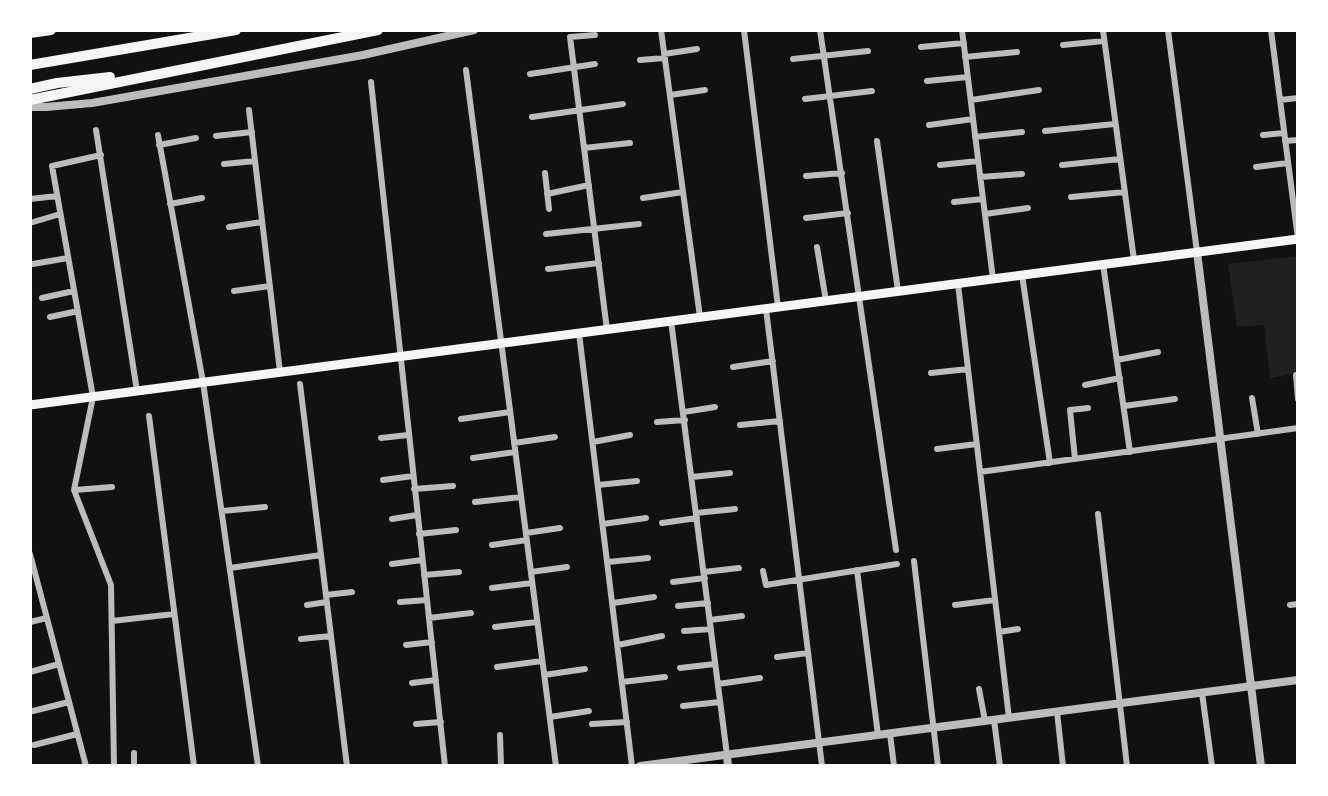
<!DOCTYPE html>
<style>
body{margin:0}
#map{position:relative;width:1328px;height:796px;overflow:hidden;background:#111;font-family:"Space Grotesk",sans-serif}
canvas{display:block}
.frame{position:absolute;inset:0;border:32px solid #fff;pointer-events:none}
</style>
<div id="map">
<canvas width="1328" height="796"></canvas>
<div class="frame"></div>
</div>
<script>
const c = document.querySelector('canvas').getContext('2d');
c.lineJoin = 'round';
function paint(path, color) { c.fillStyle = color; c.fill(path, 'evenodd'); }
const poly = rows => new Path2D(rows.map(r => 'M' + r).join(''));
function trace(path, color, width, dash) { c.strokeStyle = color; c.lineWidth = width; c.lineCap = dash ? 'butt' : 'round'; c.setLineDash(dash || []); c.stroke(path); }
paint(poly([
 [1298,256,1298,373,1270,378,1264,325,1237,327,1228,264]
]), '#202020');
trace(poly([
 [661,30,700,317],
 [744,30,778,307],
 [820,30,896,550],
 [962,30,993,279],
 [1103,30,1134,260],
 [1168,30,1197,252],
 [1271,30,1298,239],
 [595,35,570,37,607,330],
 [1063,45,1104,41],
 [921,47,964,43],
 [664,54,697,49],
 [965,57,1017,52],
 [793,59,868,51],
 [640,60,665,58],
 [466,70,556,766],
 [530,74,595,64],
 [927,81,968,77],
 [371,82,445,766],
 [670,95,705,90],
 [805,99,872,91],
 [971,100,1039,90],
 [1280,100,1298,98],
 [249,110,280,372],
 [532,117,623,104],
 [929,125,973,119],
 [96,130,137,391],
 [1045,131,1115,124],
 [158,135,203,382,258,766],
 [1263,135,1284,133],
 [216,136,252,132],
 [975,137,1022,132],
 [877,141,898,291],
 [1285,141,1298,140],
 [159,145,196,138],
 [584,148,630,143],
 [101,155,52,166,93,397,74,490,111,585,114,766],
 [224,164,255,161],
 [940,165,978,161],
 [1062,165,1120,159],
 [1256,167,1288,163],
 [545,173,549,209],
 [806,176,842,173],
 [980,177,1022,174],
 [547,194,589,185],
 [1071,197,1125,192],
 [643,198,683,192],
 [30,199,57,196],
 [954,202,983,199],
 [170,204,202,198],
 [985,214,1028,208],
 [806,218,848,213],
 [30,223,60,214],
 [229,227,262,222],
 [546,234,639,224],
 [817,247,826,301],
 [33,264,68,258],
 [1103,264,1130,452],
 [548,269,599,263],
 [1022,275,1050,463],
 [958,284,1009,718],
 [234,291,270,286],
 [42,298,74,291],
 [766,309,822,766],
 [50,317,78,311],
 [671,321,727,755],
 [579,333,632,766],
 [1117,360,1158,352],
 [733,367,773,361],
 [931,373,968,369],
 [1296,375,1298,399],
 [300,384,347,766],
 [1085,385,1120,378],
 [1252,398,1258,434],
 [1124,406,1175,399],
 [684,412,715,407],
 [149,416,194,766],
 [461,419,510,412],
 [657,422,685,420],
 [740,425,780,421],
 [381,438,408,435],
 [593,442,630,435],
 [514,443,555,437],
 [937,449,977,444],
 [473,458,515,452],
 [1075,459,1070,410,1088,408],
 [980,472,1298,428],
 [692,477,730,473],
 [383,480,413,476],
 [598,485,637,481],
 [414,489,453,486],
 [74,490,112,487],
 [475,502,521,497],
 [222,511,265,507],
 [696,513,735,509],
 [1098,514,1127,766],
 [392,519,417,515],
 [662,523,697,518],
 [603,524,646,518],
 [526,533,560,528],
 [419,534,456,530],
 [492,545,527,540],
 [30,554,86,766],
 [914,561,938,766],
 [608,562,648,558],
 [392,564,422,560],
 [230,568,321,555],
 [857,570,878,735],
 [763,571,766,585,897,564],
 [531,572,567,567],
 [704,572,739,568],
 [424,575,459,572],
 [673,582,705,578],
 [492,588,532,583],
 [326,595,352,592],
 [400,602,427,600],
 [613,603,654,597],
 [307,605,327,602],
 [955,605,995,600],
 [1290,605,1298,604],
 [678,606,708,603],
 [429,618,471,613],
 [710,620,742,616],
 [112,621,174,614],
 [30,622,47,618],
 [495,627,537,622],
 [684,631,711,629],
 [999,632,1018,629],
 [301,639,331,636],
 [406,645,432,642],
 [618,645,662,636],
 [777,657,808,653],
 [497,667,542,661],
 [680,668,715,664],
 [30,672,59,664],
 [544,675,585,669],
 [622,682,665,677],
 [412,683,436,680],
 [718,684,760,678],
 [979,689,985,721],
 [1202,693,1212,766],
 [683,706,720,702],
 [33,711,69,702],
 [1057,712,1063,766],
 [550,717,589,711],
 [994,720,1000,766],
 [416,724,441,722],
 [592,724,627,722],
 [890,734,894,766],
 [500,735,501,766],
 [34,745,77,734],
 [134,753,134,766]
]), '#bcbcbc', 6);
trace(poly([
 [30,107,46,107,92,103,149,93,363,55,474,30],
 [1197,252,1261,766],
 [727,755,728,766],
 [640,766,1298,680]
]), '#bcbcbc', 8);
trace(poly([
 [30,405,1298,239]
]), '#f5f5f5', 9);
trace(poly([
 [30,33,51,30],
 [30,65,236,30],
 [30,89,57,83,110,77],
 [30,100,378,30]
]), '#f5f5f5', 10);
</script>
